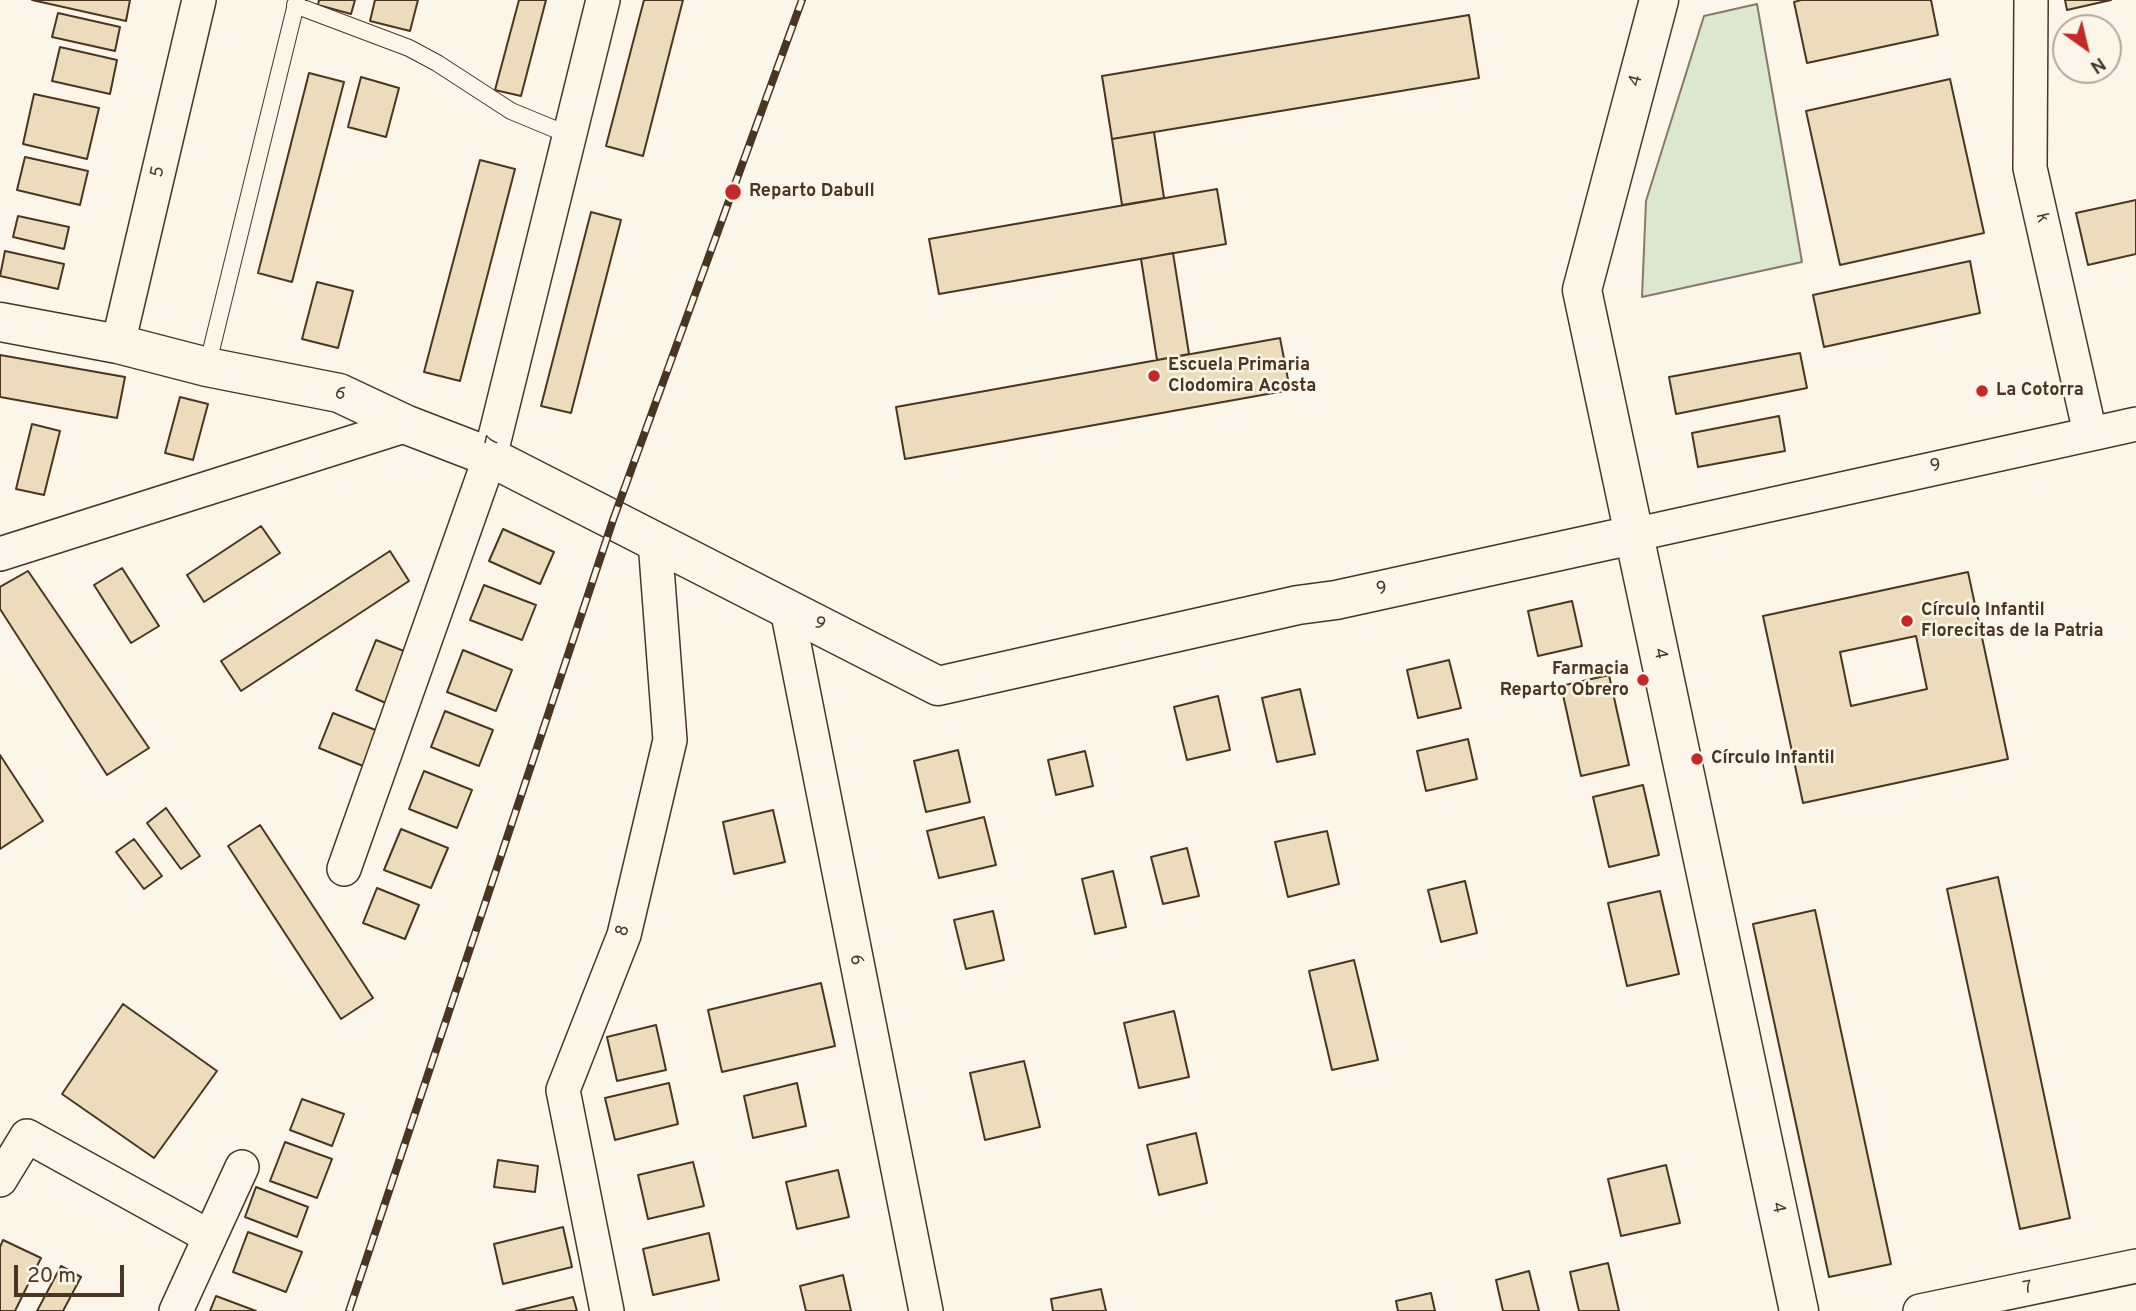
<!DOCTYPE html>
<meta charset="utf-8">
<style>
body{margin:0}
#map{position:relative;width:2136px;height:1311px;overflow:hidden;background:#fbf6e9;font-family:Overpass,sans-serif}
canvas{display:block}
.north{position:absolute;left:2052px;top:14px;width:70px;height:70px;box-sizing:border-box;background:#fbf6e9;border:2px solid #b4a999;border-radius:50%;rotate:146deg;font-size:19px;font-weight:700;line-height:28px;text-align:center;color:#4a3520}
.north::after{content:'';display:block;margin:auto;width:24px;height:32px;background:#c62828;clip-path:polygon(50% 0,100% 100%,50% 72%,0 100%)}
.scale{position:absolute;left:14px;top:1265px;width:110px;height:32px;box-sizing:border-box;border:4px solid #4a3520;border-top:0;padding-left:9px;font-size:21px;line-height:24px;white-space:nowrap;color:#4a3520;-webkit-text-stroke:5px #fbf6e9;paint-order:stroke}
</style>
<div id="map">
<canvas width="2136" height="1311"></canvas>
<div class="north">N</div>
<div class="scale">20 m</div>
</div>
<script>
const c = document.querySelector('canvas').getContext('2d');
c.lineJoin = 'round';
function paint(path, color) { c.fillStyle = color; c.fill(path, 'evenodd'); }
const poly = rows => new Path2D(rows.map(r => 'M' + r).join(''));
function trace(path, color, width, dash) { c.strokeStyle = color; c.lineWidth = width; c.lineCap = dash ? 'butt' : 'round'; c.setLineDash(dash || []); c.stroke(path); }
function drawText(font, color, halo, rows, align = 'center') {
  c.font = font + ' Overpass,sans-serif'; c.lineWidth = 5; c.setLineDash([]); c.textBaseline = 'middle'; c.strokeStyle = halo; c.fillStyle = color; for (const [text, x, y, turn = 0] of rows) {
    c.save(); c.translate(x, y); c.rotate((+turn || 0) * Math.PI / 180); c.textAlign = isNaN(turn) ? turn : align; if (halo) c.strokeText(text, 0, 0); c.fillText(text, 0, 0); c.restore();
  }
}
const green = poly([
 [1757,4,1802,262,1642,297,1646,201,1704,16,1757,4]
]);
paint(green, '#dce7d0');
trace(green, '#887966', 2);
const building = poly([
 [32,0,130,0,126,21,32,0],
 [319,0,355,0,351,14,318,5,319,0],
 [375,0,418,0,410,31,370,21,375,0],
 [519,0,546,0,521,96,495,90,519,0],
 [644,0,683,0,643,156,606,146,644,0],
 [1801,0,1931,0,1938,35,1807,63,1794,2,1801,0],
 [2065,0,2111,0,2067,10,2065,0],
 [58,13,120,27,115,51,52,37,58,13],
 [1469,15,1479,78,1112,139,1102,76,1469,15],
 [60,47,117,60,110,94,52,81,60,47],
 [309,73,344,82,292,282,258,273,309,73],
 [361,77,399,88,386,137,348,127,361,77],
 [1950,79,1984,233,1840,265,1806,111,1950,79],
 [34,94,99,108,87,159,23,144,34,94],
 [1154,132,1164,198,1122,205,1112,139,1154,132],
 [25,157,88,171,80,205,17,190,25,157],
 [480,160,515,169,460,381,424,372,480,160],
 [1217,189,1226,244,939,294,929,239,1217,189],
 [2136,200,2136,254,2088,265,2076,213,2136,200],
 [591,212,621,220,571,413,541,406,591,212],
 [18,216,69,227,64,249,13,237,18,216],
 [5,251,64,264,58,289,0,276,5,251],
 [1173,253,1189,354,1157,360,1141,259,1173,253],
 [1970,261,1980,313,1824,347,1813,295,1970,261],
 [317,282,353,291,338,348,302,339,317,282],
 [1280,338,1290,390,905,459,896,407,1280,338],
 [1800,353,1807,388,1676,414,1669,377,1800,353],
 [0,355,125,377,117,418,0,397,0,355],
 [180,397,208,404,193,460,165,453,180,397],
 [1779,416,1785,451,1698,467,1692,433,1779,416],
 [32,424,60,431,44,495,16,489,32,424],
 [261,526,280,553,204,602,187,575,261,526],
 [503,529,554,552,540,584,489,561,503,529],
 [390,551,409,581,241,691,221,661,390,551],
 [122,568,159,626,131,643,94,585,122,568],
 [28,571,149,748,107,775,0,609,0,587,28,571],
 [1968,572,2008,759,1803,803,1763,616,1968,572],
 [1916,636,1927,689,1851,706,1840,652,1916,636],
 [484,585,536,605,522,640,470,620,484,585],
 [1572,601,1582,646,1538,656,1528,611,1572,601],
 [376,640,409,653,388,704,356,690,376,640],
 [463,650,512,670,496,711,447,692,463,650],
 [1449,660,1461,708,1418,718,1407,670,1449,660],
 [1609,675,1629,765,1581,776,1561,686,1609,675],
 [1300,689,1315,754,1277,762,1262,698,1300,689],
 [1218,696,1230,750,1187,760,1174,707,1218,696],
 [445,711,493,730,479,766,431,747,445,711],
 [333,713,378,731,363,766,319,748,333,713],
 [1468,739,1477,779,1426,791,1417,751,1468,739],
 [958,750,970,802,926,812,914,761,958,750],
 [1085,751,1093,786,1056,795,1048,760,1085,751],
 [0,755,43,821,0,849,0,755],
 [424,771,472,790,457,828,409,809,424,771],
 [1643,785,1659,855,1609,867,1593,797,1643,785],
 [166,808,200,856,181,869,147,823,166,808],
 [773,810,785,862,734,874,723,822,773,810],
 [984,817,996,865,939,878,927,831,984,817],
 [260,825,373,998,341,1019,228,846,260,825],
 [401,829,448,848,431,888,384,870,401,829],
 [1327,831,1339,884,1288,897,1275,842,1327,831],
 [134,839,162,876,144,889,116,852,134,839],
 [1187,848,1199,896,1163,904,1151,857,1187,848],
 [1113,871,1126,927,1095,934,1082,879,1113,871],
 [1998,877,2070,1218,2020,1229,1947,889,1998,877],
 [1465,881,1477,933,1441,942,1428,890,1465,881],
 [377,888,419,905,405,939,363,923,377,888],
 [1660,891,1679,974,1627,986,1608,903,1660,891],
 [1815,910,1891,1264,1829,1277,1753,924,1815,910],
 [993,911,1004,960,966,969,954,920,993,911],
 [1354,960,1378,1060,1332,1070,1309,971,1354,960],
 [821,983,835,1046,722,1072,708,1010,821,983],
 [123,1004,217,1071,154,1158,62,1094,123,1004],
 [1174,1011,1189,1077,1139,1088,1124,1023,1174,1011],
 [656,1025,666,1070,617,1081,607,1037,656,1025],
 [1024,1061,1040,1127,985,1140,970,1073,1024,1061],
 [669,1083,678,1124,615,1140,605,1098,669,1083],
 [797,1083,806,1126,753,1138,744,1096,797,1083],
 [302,1099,344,1114,332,1146,290,1130,302,1099],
 [1196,1133,1207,1183,1159,1195,1147,1145,1196,1133],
 [285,1142,332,1159,317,1198,270,1181,285,1142],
 [498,1160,538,1166,535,1192,494,1187,498,1160],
 [693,1162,704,1206,648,1219,638,1175,693,1162],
 [1666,1165,1680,1223,1621,1236,1608,1179,1666,1165],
 [838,1170,849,1217,797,1229,786,1182,838,1170],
 [256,1187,308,1207,297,1237,245,1217,256,1187],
 [563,1227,572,1267,503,1284,494,1244,563,1227],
 [248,1232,302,1252,286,1292,233,1272,248,1232],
 [709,1233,719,1280,653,1295,643,1249,709,1233],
 [3,1240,41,1258,15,1311,0,1311,0,1247,3,1240],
 [1608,1263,1619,1311,1579,1311,1570,1272,1608,1263],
 [61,1266,81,1277,63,1311,37,1311,61,1266],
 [1529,1271,1539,1311,1503,1311,1496,1280,1529,1271],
 [843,1275,851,1311,806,1311,800,1286,843,1275],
 [1101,1289,1106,1311,1053,1311,1051,1299,1101,1289],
 [1431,1293,1435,1311,1398,1311,1396,1301,1431,1293],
 [216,1296,256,1311,210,1311,216,1296],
 [573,1297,577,1311,516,1311,573,1297]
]);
paint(building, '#ecdcbc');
trace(building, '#4a3520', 2);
const service = poly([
 [295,5,409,48,437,63,511,111,569,135],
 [207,367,297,0]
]);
const minor = poly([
 [2031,0,2030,168,2090,433],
 [118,344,199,0],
 [1633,535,2136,424],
 [0,554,407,425],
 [787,609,926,1311],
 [344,869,490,457,603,0],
 [0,1180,27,1136,210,1237],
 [176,1311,242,1167],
 [607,1311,563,1090,624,935,670,740,655,541],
 [1920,1311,2136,1266]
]);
const tertiary = poly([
 [1659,0,1582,290,1799,1311],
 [0,322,118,344,207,367,339,393,407,425,490,457,938,686,1298,605,1336,600,1633,535]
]);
trace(service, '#4a3520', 18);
trace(minor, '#4a3520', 36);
trace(tertiary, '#4a3520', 41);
trace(service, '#fbf6e9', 16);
trace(minor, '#fbf6e9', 33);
trace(tertiary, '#fbf6e9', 38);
const rail = poly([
 [349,1311,613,520,802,0]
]);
trace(rail, '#4a3520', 8);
trace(rail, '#fbf6e9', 5, [16]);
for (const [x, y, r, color] of [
 [733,192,9,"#c62828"],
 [1154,376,7,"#c62828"],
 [1982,391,7,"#c62828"],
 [1907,621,7,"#c62828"],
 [1643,680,7,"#c62828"],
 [1697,759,7,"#c62828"]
]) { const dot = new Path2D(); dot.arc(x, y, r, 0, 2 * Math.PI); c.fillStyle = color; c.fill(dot); trace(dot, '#fbf6e9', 2.5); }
drawText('18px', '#4a3520', '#fbf6e9', [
 ["4",1637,81,-75],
 ["5",159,172,-77],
 ["k",2041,218,77],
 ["6",340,395,19],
 ["7",494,441,-76],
 ["9",1936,467,-13],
 ["9",1382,590,-12],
 ["9",819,625,27],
 ["4",1659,654,78],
 ["8",624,931,-74],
 ["6",855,960,79],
 ["4",1777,1208,78],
 ["7",2028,1289,-12]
]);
drawText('bold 18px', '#4a3520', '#fbf6e9', [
 ["Reparto Dabull",749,192],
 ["Escuela Primaria",1168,366],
 ["Clodomira Acosta",1168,387],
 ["La Cotorra",1996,391],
 ["Círculo Infantil",1921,611],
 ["Florecitas de la Patria",1921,632],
 ["Farmacia",1629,670,"right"],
 ["Reparto Obrero",1629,691,"right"],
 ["Círculo Infantil",1711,759]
], 'left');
</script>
